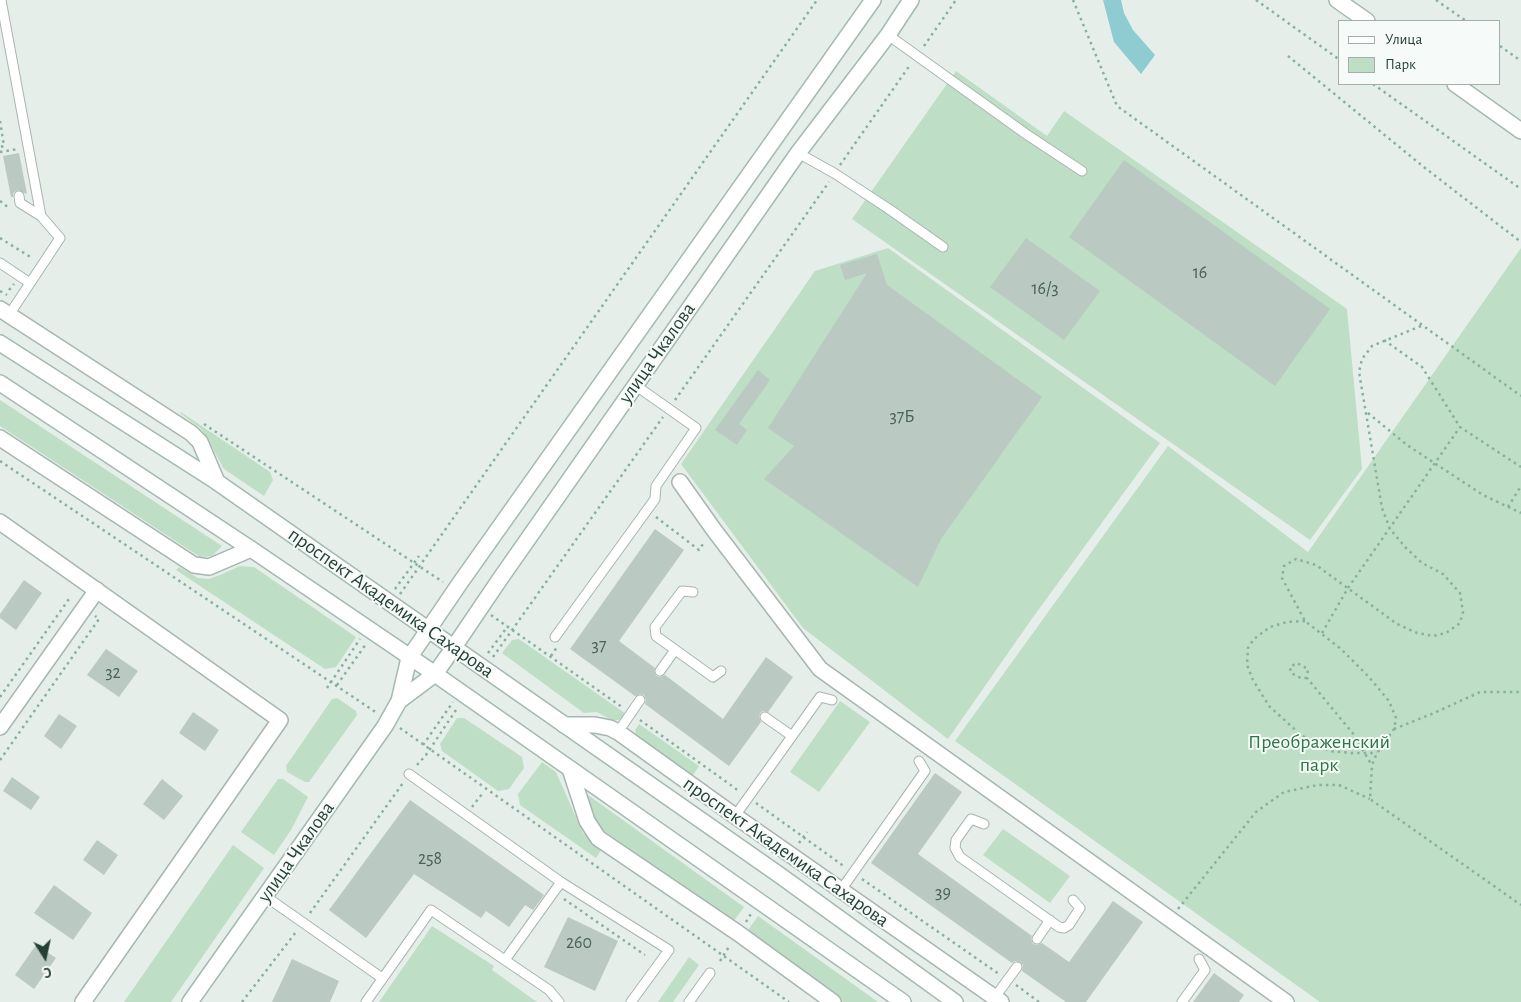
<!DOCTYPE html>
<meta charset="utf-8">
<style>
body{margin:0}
#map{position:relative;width:1521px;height:1002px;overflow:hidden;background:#e5eee9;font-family:"Alegreya Sans",sans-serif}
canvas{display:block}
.legend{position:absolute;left:1338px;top:20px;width:162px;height:65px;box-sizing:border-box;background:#f6faf8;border:1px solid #a2b0ab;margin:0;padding:6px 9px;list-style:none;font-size:15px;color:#244037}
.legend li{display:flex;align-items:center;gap:10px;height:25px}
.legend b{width:25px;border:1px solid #a2b0ab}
.north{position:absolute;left:20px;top:932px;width:50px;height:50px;-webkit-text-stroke:4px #f6faf8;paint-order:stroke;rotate:170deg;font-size:14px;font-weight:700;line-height:20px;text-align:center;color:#244037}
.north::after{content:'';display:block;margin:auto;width:18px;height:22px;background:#244037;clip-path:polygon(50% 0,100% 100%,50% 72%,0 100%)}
</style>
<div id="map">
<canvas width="1521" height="1002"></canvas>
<ul class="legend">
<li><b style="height:6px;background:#fff"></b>Улица</li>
<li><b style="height:14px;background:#bedfc5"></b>Парк</li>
</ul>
<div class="north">С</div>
</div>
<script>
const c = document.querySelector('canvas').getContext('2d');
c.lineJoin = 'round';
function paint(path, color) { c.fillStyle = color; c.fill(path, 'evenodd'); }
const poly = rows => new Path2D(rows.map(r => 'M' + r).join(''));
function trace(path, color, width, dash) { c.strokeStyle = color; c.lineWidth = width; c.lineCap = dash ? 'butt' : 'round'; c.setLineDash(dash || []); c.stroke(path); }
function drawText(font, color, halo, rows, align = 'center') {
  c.font = font + ' "Alegreya Sans",sans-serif'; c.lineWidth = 4; c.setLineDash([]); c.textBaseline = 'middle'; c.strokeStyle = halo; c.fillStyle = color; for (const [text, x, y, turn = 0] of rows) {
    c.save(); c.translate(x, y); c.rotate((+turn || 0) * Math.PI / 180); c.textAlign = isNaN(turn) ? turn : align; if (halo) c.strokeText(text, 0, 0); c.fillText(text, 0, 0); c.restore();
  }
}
paint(poly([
 [956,71,1047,136,1064,111,1347,309,1362,469,1310,540,852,219],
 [888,248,1160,443,1031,620,948,739,803,628,681,464,815,271],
 [1521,248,1521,1002,1320,1002,955,741,1168,446,1308,552],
 [0,400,222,546,212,556,200,557,0,426],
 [181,412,270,472,273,480,264,496,224,469,206,436,200,428,180,413],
 [240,566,254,567,356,637,336,667,325,669,176,570,179,567,198,578,209,579,220,575],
 [519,639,626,714,622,719,613,721,597,712,584,713,502,653,512,640],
 [337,698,356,711,357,715,309,782,305,782,287,772,286,766,332,699],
 [840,701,870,722,819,792,790,772],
 [457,718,464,718,522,757,524,768,509,789,498,791,442,751,440,744],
 [639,724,699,766,691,778,637,738,635,730],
 [542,762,556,772,583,833,602,849,596,858,520,805,518,794],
 [278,779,283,779,308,797,291,830,274,855,241,832],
 [588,795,744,907,733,922,604,831,597,823,586,797],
 [1003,829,1070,876,1050,903,983,855],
 [233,845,264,868,171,1002,124,1002],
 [758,916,878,1002,843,1002,746,933],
 [432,926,494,966,492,970,537,1002,379,1002],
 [689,957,699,965,673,1002,658,1002]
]), '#bedfc5');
paint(poly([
 [1103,0,1121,0,1124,13,1133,30,1155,55,1141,74,1114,42]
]), '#8eccd2');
paint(poly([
 [19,153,27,194,18,190,13,193,13,197,11,197,3,156],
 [1124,160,1330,309,1275,386,1069,237],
 [1026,238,1100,291,1064,340,990,287],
 [877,254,887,285,1042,397,941,539,918,587,764,479,794,446,768,428,867,273,845,280,840,265],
 [758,370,770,380,739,424,747,430,737,445,715,430],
 [655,529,684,550,619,641,655,668,654,671,656,676,660,677,665,675,723,719,766,657,793,677,768,712,763,711,760,713,759,717,761,722,729,766,645,704,646,700,644,695,640,694,635,696,570,649],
 [24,580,42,593,16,630,0,618,0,614],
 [106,649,138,671,119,697,87,675],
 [193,712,219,730,205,751,179,733],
 [59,714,77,726,61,749,44,736],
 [935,773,962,792,918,854,1032,936,1031,939,1033,944,1037,945,1042,943,1069,962,1113,901,1143,922,1086,1002,1066,1002,1022,971,1023,965,1020,962,1015,961,1012,963,871,863],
 [12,777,40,797,31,810,3,791],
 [162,779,183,796,164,820,143,804],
 [410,800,544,895,533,910,525,905,509,927,486,911,481,918,414,874,366,938,329,910],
 [97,840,118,855,104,875,83,860],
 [54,885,92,913,73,940,34,913],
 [568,917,618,941,595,991,544,967],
 [36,945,56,958,34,989,15,975],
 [292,959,339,981,330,1002,272,1002],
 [1214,973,1244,995,1239,1002,1193,1002]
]), '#bac9c2');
const lane = poly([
 [1,0,41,216],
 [888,35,1026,134,1082,171],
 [798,153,834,173,889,209,943,247],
 [0,263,30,283],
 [9,315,60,238,41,216,20,203,19,196],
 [693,592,682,591,655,627,656,636,713,677,721,671],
 [555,637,655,499,656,486,696,428,635,385],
 [660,671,675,650],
 [765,717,792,736],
 [618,732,640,700],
 [409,774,561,882,669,950,631,1002],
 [735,816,820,697,832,700],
 [984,824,971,819,956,840,955,848,960,857,1059,927,1064,928,1069,925,1080,908,1073,900],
 [841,890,925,771,919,761],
 [265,896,382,978],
 [1037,939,1050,920],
 [505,960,561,882],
 [995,997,1017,967],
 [366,1002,431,910,549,990,559,1002],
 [689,1002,710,973],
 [1182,1002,1205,970,1199,959]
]);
const street = poly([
 [0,309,191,433,200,442,217,482],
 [0,438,194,565,209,567,251,549],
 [680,482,714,530,820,669,1286,1002],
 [0,522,280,720,83,1002],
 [564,725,595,725,610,728,618,732,735,816,1001,1002],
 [0,727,97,590],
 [570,769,587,821,598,838,738,933,833,1002]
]);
const secondary = poly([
 [1337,0,1367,21],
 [1455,84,1521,131],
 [0,343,217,482,778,874,955,1002],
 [0,383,251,549,435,674,903,1002],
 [399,701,435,674,454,647,500,579,798,153,888,35,911,0],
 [190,1002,385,726,399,701,409,658,460,583,873,0]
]);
trace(lane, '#a7b6b0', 11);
trace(street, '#a7b6b0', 18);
trace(secondary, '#a3bab0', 18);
trace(poly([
 [1073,0,1117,106,1521,396],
 [1256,0,1340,60],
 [1436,0,1466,21],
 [924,46,956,0],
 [1500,46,1521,61],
 [1288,56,1425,168,1521,242],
 [1373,84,1521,189],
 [0,121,4,146,0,147],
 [0,152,18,149],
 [840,165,910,65],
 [0,201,9,208],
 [0,238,32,258],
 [9,290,14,284],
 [0,291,7,295],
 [1421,326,1372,346,1362,359,1359,372,1382,508,1390,529,1406,548,1422,563,1443,574,1460,593,1463,612,1460,623,1446,633,1433,636,1417,633,1397,624,1316,565,1296,559,1284,566,1282,578,1305,621,1341,649,1368,676,1389,701,1396,718,1394,729,1377,753,1372,765,1370,799,1521,905],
 [1384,340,1422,367,1460,427,1521,467],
 [675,400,829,182],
 [1368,413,1407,445,1483,495,1521,513],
 [204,424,443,582],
 [0,461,377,713],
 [1508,507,1521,486],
 [656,517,699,550,705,541],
 [395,589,419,556],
 [400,594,817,0],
 [491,615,622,707],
 [1305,621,1287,622,1270,627,1254,639,1248,648,1247,665,1253,680,1269,706,1301,735,1329,751,1352,753,1377,753],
 [1322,633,1348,588,1460,427],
 [488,653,508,626],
 [551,656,557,647],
 [493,657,663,417],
 [1307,678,1301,678,1291,673,1290,667,1297,663,1308,669,1307,678,1355,736,1371,764],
 [337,685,366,644],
 [327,688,360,639],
 [0,697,69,599,72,601],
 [640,720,739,791],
 [400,728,789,1002],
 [1394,729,1434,713,1480,692,1521,692],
 [423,745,453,702],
 [0,760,99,619,95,616],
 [417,765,426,755,458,707],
 [756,803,845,867],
 [472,807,482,794],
 [799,843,807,832],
 [862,879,999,974],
 [564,899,645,955],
 [1178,909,1256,812,1284,792,1318,785,1339,785,1370,799],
 [310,913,403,783],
 [746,922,752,912],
 [720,961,730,945],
 [1016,985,1039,1002],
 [242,1002,296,932]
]), '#86b1a1', 2.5, [2.5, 4]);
trace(lane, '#fff', 9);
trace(street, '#fff', 15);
trace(secondary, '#fff', 15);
drawText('18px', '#4a625a', null, [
 ["16",1200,273],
 ["16/3",1045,289],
 ["37Б",902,417],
 ["37",599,646],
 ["32",113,673],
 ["258",430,859],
 ["39",943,893],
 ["260",579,943]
]);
drawText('20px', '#244037', '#f6faf8', [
 ["улица Чкалова",657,353,-55],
 ["проспект Академика Сахарова",391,603,35],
 ["улица Чкалова",296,852,-55],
 ["проспект Академика Сахарова",786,852,35]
]);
drawText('20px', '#2e7745', '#f6faf8', [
 ["Преображенский",1319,742],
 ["парк",1319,765]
]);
</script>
